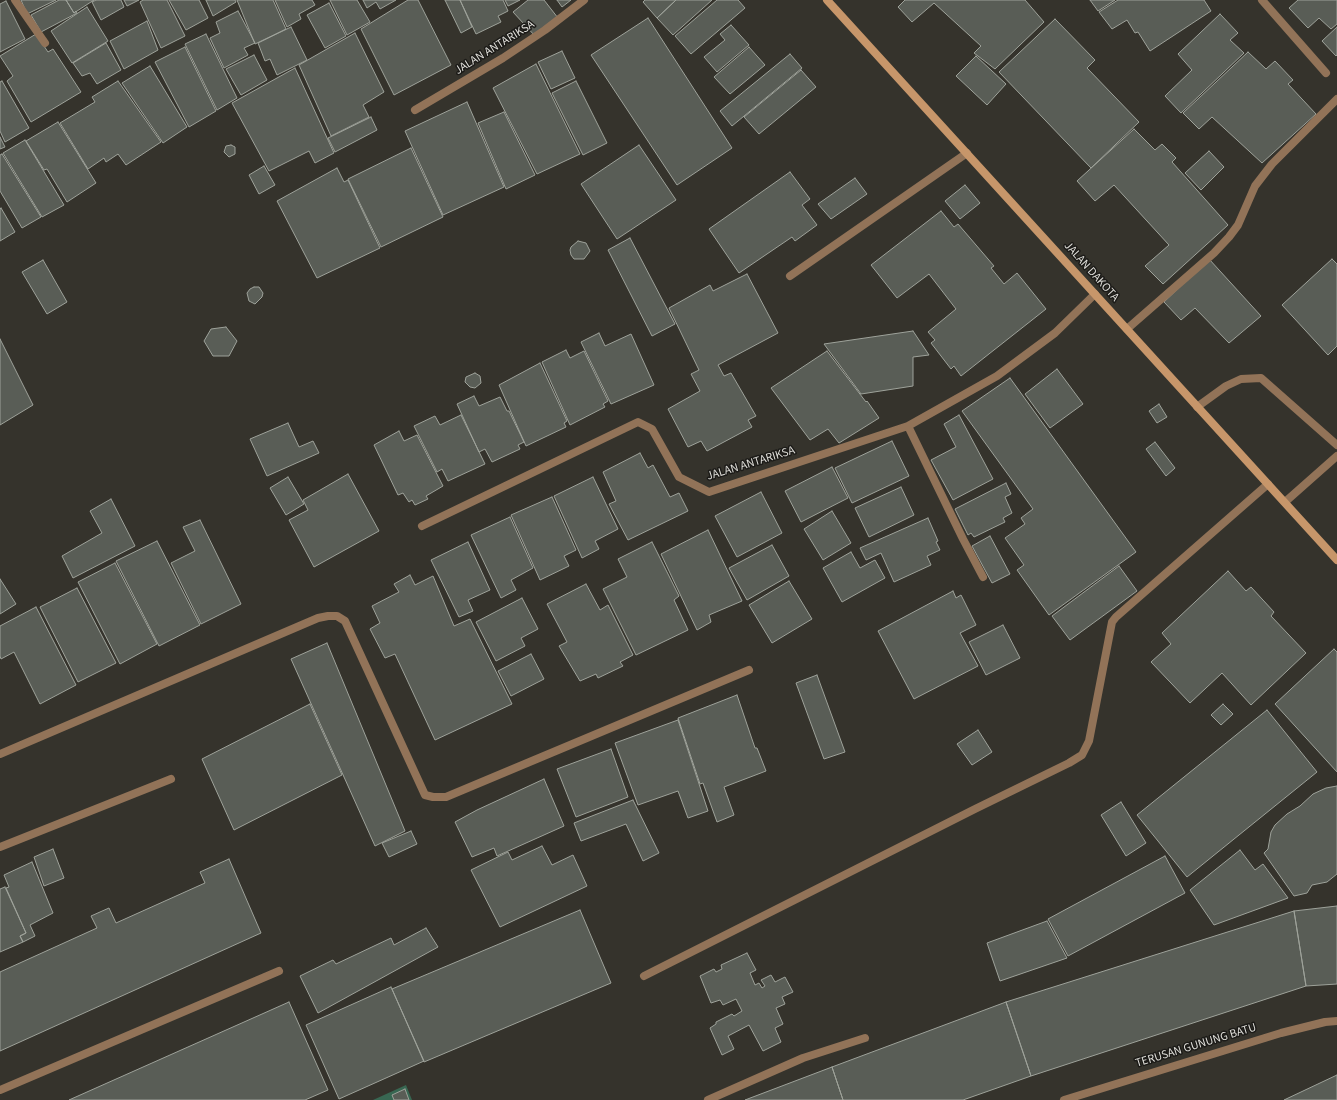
<!DOCTYPE html>
<style>
body{margin:0}
canvas{display:block;background:#35332c}
</style>
<canvas width="1337" height="1100"></canvas>
<script>
const c = document.querySelector('canvas').getContext('2d');
c.lineJoin = 'round';
function paint(path, color) { c.fillStyle = color; c.fill(path, 'evenodd'); }
const poly = rows => new Path2D(rows.map(r => 'M' + r).join(''));
function trace(path, color, width, dash) { c.strokeStyle = color; c.lineWidth = width; c.lineCap = dash ? 'butt' : 'round'; c.setLineDash(dash || []); c.stroke(path); }
function drawText(font, color, halo, rows, align = 'center') {
  c.font = font + ' "Source Sans 3",sans-serif'; c.lineWidth = 3; c.setLineDash([]); c.textBaseline = 'middle'; c.strokeStyle = halo; c.fillStyle = color; for (const [text, x, y, turn = 0] of rows) {
    c.save(); c.translate(x, y); c.rotate((+turn || 0) * Math.PI / 180); c.textAlign = isNaN(turn) ? turn : align; if (halo) c.strokeText(text, 0, 0); c.fillText(text, 0, 0); c.restore();
  }
}
paint(poly([
 [406,1085,412,1100,373,1100]
]), '#386752');
const building = poly([
 [21,0,56,0,27,14,21,0],
 [59,0,66,0,74,13,76,11,77,13,41,32,31,15,59,0],
 [66,0,94,0,74,13,66,0],
 [96,0,121,0,124,7,101,20,92,2,96,0],
 [124,0,139,0,127,6,124,0],
 [143,0,167,0,185,36,161,48,140,2,143,0],
 [169,0,199,0,208,18,186,30,169,0],
 [206,0,235,0,236,2,213,16,206,0],
 [237,0,273,0,286,29,255,44,237,0],
 [275,0,312,0,315,5,299,14,301,19,287,27,275,0],
 [330,0,357,0,370,22,347,35,330,0],
 [363,0,396,0,380,9,376,2,367,8,363,0],
 [408,0,418,0,451,65,394,95,361,29,408,0],
 [445,0,460,0,472,27,461,33,445,0],
 [460,0,503,0,508,11,498,16,501,22,476,34,460,0],
 [505,0,520,0,508,6,505,0],
 [528,0,544,0,558,18,535,36,513,12,528,0],
 [557,0,571,0,562,7,557,0],
 [645,0,676,0,657,18,643,2,645,0],
 [676,0,712,0,673,35,657,18,676,0],
 [717,0,738,0,745,8,691,54,675,36,717,0],
 [905,0,1025,0,1044,22,995,69,974,53,981,46,934,3,912,22,898,7,905,0],
 [1090,0,1115,0,1098,11,1090,0],
 [1118,0,1204,0,1211,11,1150,51,1138,32,1135,33,1127,20,1112,29,1099,12,1118,0],
 [1298,0,1337,0,1337,24,1331,29,1319,18,1308,28,1289,8,1298,0],
 [6,1,25,39,0,52,0,4,6,1],
 [329,3,346,36,325,48,307,15,329,3],
 [87,7,108,41,72,63,51,31,87,7],
 [238,11,255,43,244,48,248,55,224,68,210,38,220,33,216,22,238,11],
 [1220,14,1238,33,1230,40,1244,53,1181,113,1165,96,1192,70,1178,54,1220,14],
 [648,18,732,148,677,185,591,55,648,18],
 [1055,19,1095,60,1087,68,1139,122,1091,168,999,72,1055,19],
 [147,21,158,50,124,69,110,41,147,21],
 [731,25,749,45,717,72,704,57,725,40,720,34,731,25],
 [291,27,307,60,277,75,270,59,265,61,258,43,291,27],
 [1337,27,1337,55,1336,56,1322,41,1337,27],
 [355,33,384,92,363,105,369,117,331,136,299,65,355,33],
 [36,34,48,52,53,49,81,92,31,122,7,81,13,76,0,56,36,34],
 [206,34,237,98,217,110,185,44,206,34],
 [106,43,121,70,97,84,90,73,82,76,73,63,106,43],
 [185,47,216,111,189,127,155,62,185,47],
 [749,47,765,65,730,94,714,77,749,47],
 [562,51,575,78,551,89,538,62,562,51],
 [1248,52,1266,69,1275,61,1293,80,1288,84,1316,114,1262,163,1212,117,1199,129,1183,113,1248,52],
 [790,54,802,68,732,126,720,111,790,54],
 [254,55,267,80,241,95,226,69,254,55],
 [976,56,1006,84,987,105,956,76,976,56],
 [536,64,580,154,537,174,493,88,536,64],
 [150,66,187,127,163,143,122,83,150,66],
 [295,68,334,153,315,163,309,151,269,171,232,103,295,68],
 [801,70,816,87,759,134,744,117,801,70],
 [2,81,29,128,5,142,0,131,0,82,2,81],
 [118,81,161,142,126,165,118,154,106,162,104,158,88,169,60,123,95,102,92,97,118,81],
 [576,81,607,143,583,155,552,93,576,81],
 [467,102,504,187,443,215,405,131,467,102],
 [504,112,535,175,506,189,478,123,504,112],
 [371,117,377,130,335,152,328,138,371,117],
 [58,122,96,183,67,202,47,169,44,170,26,141,58,122],
 [1134,129,1155,150,1162,144,1176,158,1172,162,1228,225,1163,284,1145,266,1169,245,1114,185,1095,201,1077,181,1134,129],
 [0,137,5,147,0,149,0,137],
 [25,140,64,205,42,217,3,153,25,140],
 [231,145,235,147,235,154,229,157,224,152,226,146,231,145],
 [639,145,676,200,617,239,581,184,639,145],
 [411,148,443,217,381,247,348,179,411,148],
 [1209,151,1224,167,1201,190,1185,173,1209,151],
 [2,154,41,217,22,228,0,191,0,155,2,154],
 [264,166,275,185,259,194,249,175,264,166],
 [337,168,344,182,348,180,380,248,317,278,277,201,337,168],
 [790,172,810,199,802,205,817,225,795,241,792,237,739,273,709,229,790,172],
 [855,178,867,194,831,219,818,204,855,178],
 [965,185,980,203,960,219,945,201,965,185],
 [1,208,15,232,0,241,0,209,1,208],
 [941,211,954,227,958,224,994,266,991,268,1004,284,1017,273,1046,309,961,376,954,366,951,369,931,343,935,340,928,332,956,309,929,274,897,298,871,265,941,211],
 [630,238,675,324,652,336,608,250,630,238],
 [578,241,586,243,590,251,584,259,574,259,571,255,570,250,571,247,578,241],
 [1209,259,1261,316,1229,343,1195,308,1181,320,1164,302,1209,259],
 [1332,259,1337,264,1337,346,1328,355,1282,305,1332,259],
 [43,260,67,302,47,314,22,272,43,260],
 [747,274,778,333,718,365,724,376,731,373,756,416,748,420,752,427,707,451,701,441,688,447,668,409,700,391,691,374,699,370,669,308,710,285,713,291,747,274],
 [254,287,259,287,263,293,262,297,255,304,249,301,247,293,250,289,254,287],
 [226,327,237,341,229,356,213,356,204,341,211,329,226,327],
 [913,331,929,355,913,357,913,386,861,394,824,344,913,331],
 [599,333,605,346,631,334,654,385,611,404,581,342,599,333],
 [0,339,33,405,0,425,0,339],
 [566,350,570,358,584,351,608,401,603,404,605,407,570,425,542,362,566,350],
 [827,351,866,402,867,401,879,418,839,443,828,429,810,440,771,388,827,351],
 [540,363,567,421,564,423,566,427,526,446,499,385,540,363],
 [1057,369,1083,404,1050,428,1025,394,1057,369],
 [475,373,480,376,481,383,475,388,470,387,465,382,466,377,475,373],
 [1010,378,1136,552,1049,615,1017,570,1024,565,1005,538,1025,524,1021,518,1033,509,962,411,1010,378],
 [474,396,479,406,500,397,507,411,509,411,524,442,518,445,520,449,492,462,485,449,479,452,457,404,474,396],
 [1159,404,1167,417,1157,423,1149,411,1159,404],
 [461,415,485,464,448,481,442,469,437,472,414,426,435,416,440,425,461,415],
 [959,415,993,479,953,500,931,460,956,447,944,424,959,415],
 [288,423,299,447,313,441,319,453,267,476,250,439,288,423],
 [399,431,404,441,417,435,443,486,426,496,428,499,415,505,412,500,409,502,403,493,398,495,374,445,399,431],
 [892,441,909,476,852,503,835,468,892,441],
 [1155,442,1175,468,1166,476,1146,449,1155,442],
 [640,453,648,468,653,465,670,497,679,493,688,511,628,540,609,504,616,501,603,472,640,453],
 [832,467,848,498,801,522,785,491,832,467],
 [348,474,379,531,314,567,289,520,308,510,303,500,348,474],
 [288,477,304,504,286,515,270,488,288,477],
 [593,477,618,529,595,541,599,549,582,558,554,496,593,477],
 [1006,483,1011,494,1005,497,1012,513,1003,518,1005,522,974,537,971,533,968,535,955,509,1006,483],
 [901,487,914,515,869,537,855,508,901,487],
 [761,492,782,533,737,557,715,516,761,492],
 [552,497,576,550,564,556,569,566,540,580,511,515,552,497],
 [111,499,135,546,73,578,62,556,102,533,90,511,111,499],
 [832,511,851,543,823,560,804,529,832,511],
 [510,517,533,568,511,580,516,590,501,598,471,535,510,517],
 [928,518,938,541,936,542,940,550,927,556,931,565,894,582,881,553,866,560,860,548,928,518],
 [200,520,241,604,201,624,171,563,195,551,183,527,200,520],
 [708,530,742,601,709,615,711,622,697,630,661,554,708,530],
 [990,536,1010,574,992,583,972,546,990,536],
 [157,541,200,625,159,646,116,561,157,541],
 [468,542,490,590,468,600,473,611,459,617,431,560,468,542],
 [652,542,679,596,674,600,688,630,636,655,603,589,627,577,618,559,652,542],
 [772,545,789,576,747,600,729,568,772,545],
 [851,552,860,568,875,560,885,578,842,602,823,568,851,552],
 [115,563,157,644,120,664,78,582,115,563],
 [1119,566,1137,591,1070,640,1052,616,1119,566],
 [1228,571,1246,591,1251,587,1274,612,1271,616,1306,653,1251,705,1222,673,1190,703,1151,662,1171,644,1162,633,1228,571],
 [410,575,415,585,433,576,454,626,470,619,512,704,435,740,395,654,385,658,370,629,380,623,372,606,399,592,394,584,410,575],
 [0,579,16,604,0,614,0,579],
 [789,581,812,619,772,643,749,605,789,581],
 [586,584,600,610,608,605,633,655,620,662,623,666,598,678,596,674,580,681,559,646,567,642,547,604,586,584],
 [77,588,116,663,78,682,40,607,77,588],
 [953,591,956,598,961,595,976,625,960,633,978,666,914,699,878,631,953,591],
 [522,598,538,629,521,638,525,646,496,661,476,622,522,598],
 [36,607,76,685,40,704,14,652,1,659,0,656,0,626,36,607],
 [1003,625,1020,658,986,675,969,642,1003,625],
 [327,643,405,831,375,846,291,659,327,643],
 [1334,649,1337,652,1337,772,1275,704,1334,649],
 [531,654,544,679,511,696,498,671,531,654],
 [817,675,845,752,824,759,796,683,817,675],
 [737,695,755,748,757,748,766,771,724,787,734,815,717,822,703,783,700,784,678,718,737,695],
 [310,704,342,775,234,830,202,759,310,704],
 [1223,704,1233,714,1221,725,1211,715,1223,704],
 [1267,710,1317,772,1187,877,1137,815,1267,710],
 [678,720,708,811,688,818,678,791,638,805,615,743,678,720],
 [978,730,992,752,972,765,957,744,978,730],
 [611,749,628,797,576,817,557,769,611,749],
 [544,779,564,826,497,856,494,848,472,857,455,822,477,810,544,779],
 [1337,786,1337,874,1327,882,1312,885,1307,893,1294,896,1264,853,1268,849,1271,832,1275,825,1287,814,1300,806,1313,794,1326,788,1337,786],
 [633,800,659,853,643,861,626,824,581,841,574,823,633,800],
 [1121,802,1146,843,1126,856,1101,815,1121,802],
 [411,831,417,844,389,857,382,843,411,831],
 [542,846,552,865,573,855,587,886,500,927,471,870,508,852,512,860,542,846],
 [53,849,64,878,44,886,34,857,53,849],
 [1240,850,1255,870,1263,864,1288,898,1214,925,1190,890,1240,850],
 [1165,856,1185,893,1068,956,1048,919,1165,856],
 [229,859,261,933,0,1051,0,972,97,928,91,916,109,908,116,923,205,883,200,872,229,859],
 [32,862,53,913,30,925,35,936,23,942,20,936,26,933,6,888,9,887,4,875,32,862],
 [5,887,26,933,20,936,23,942,0,952,0,889,5,887],
 [1337,906,1337,984,1306,986,1294,911,1337,906],
 [580,910,611,983,424,1062,392,989,580,910],
 [1294,911,1306,986,1031,1076,1006,1002,1294,911],
 [1047,921,1067,958,1000,981,987,943,1047,921],
 [426,928,438,947,318,1013,300,976,333,960,336,964,391,938,394,945,426,928],
 [747,953,756,970,750,973,755,985,759,983,762,988,765,986,761,980,771,975,775,982,785,977,793,992,782,997,785,1004,776,1008,783,1024,775,1028,781,1042,763,1051,749,1025,728,1036,734,1049,722,1055,710,1028,716,1024,716,1022,732,1014,734,1016,742,1011,736,999,723,1005,720,1000,711,1003,700,976,714,969,716,972,722,969,721,965,747,953],
 [391,987,424,1061,339,1099,306,1025,391,987],
 [289,1002,328,1090,305,1100,69,1100,289,1002],
 [1006,1002,1031,1076,963,1100,843,1100,832,1067,1006,1002],
 [832,1067,843,1100,745,1100,832,1067],
 [1337,1075,1337,1100,1284,1100,1337,1075],
 [405,1089,409,1100,394,1100,392,1095,405,1089]
]);
paint(building, '#595d56');
trace(building, '#9ea29a', 1);
trace(poly([
 [790,276,967,153],
 [1197,407,1226,386,1241,379,1261,378,1337,445],
 [1285,502,1337,456],
 [0,847,171,779]
]), '#927358', 8);
trace(poly([
 [15,0,45,43],
 [1262,0,1326,73],
 [415,110,503,58,545,30,584,0],
 [1127,329,1214,253,1229,237,1238,225,1255,186,1272,164,1337,99],
 [908,426,963,539,983,577],
 [422,526,638,422,652,429,679,477,709,492,908,426,997,376,1055,333,1095,294],
 [0,754,318,618,328,616,337,616,345,621,425,795,433,797,446,797,749,670],
 [644,976,975,809,1069,763,1082,755,1089,741,1112,622,1116,617,1268,484],
 [0,1090,279,971],
 [708,1100,803,1058,865,1038],
 [1064,1100,1281,1033,1325,1022,1337,1021]
]), '#927358', 8);
trace(poly([
 [827,0,1337,560]
]), '#c7966a', 8);
drawText('12px', '#dfded9', '#1c1b18', [
 ["JALAN ANTARIKSA",495,48,-32],
 ["JALAN DAKOTA",1091,272,48],
 ["JALAN ANTARIKSA",751,464,-17],
 ["TERUSAN GUNUNG BATU",1196,1046,-17]
]);
</script>
